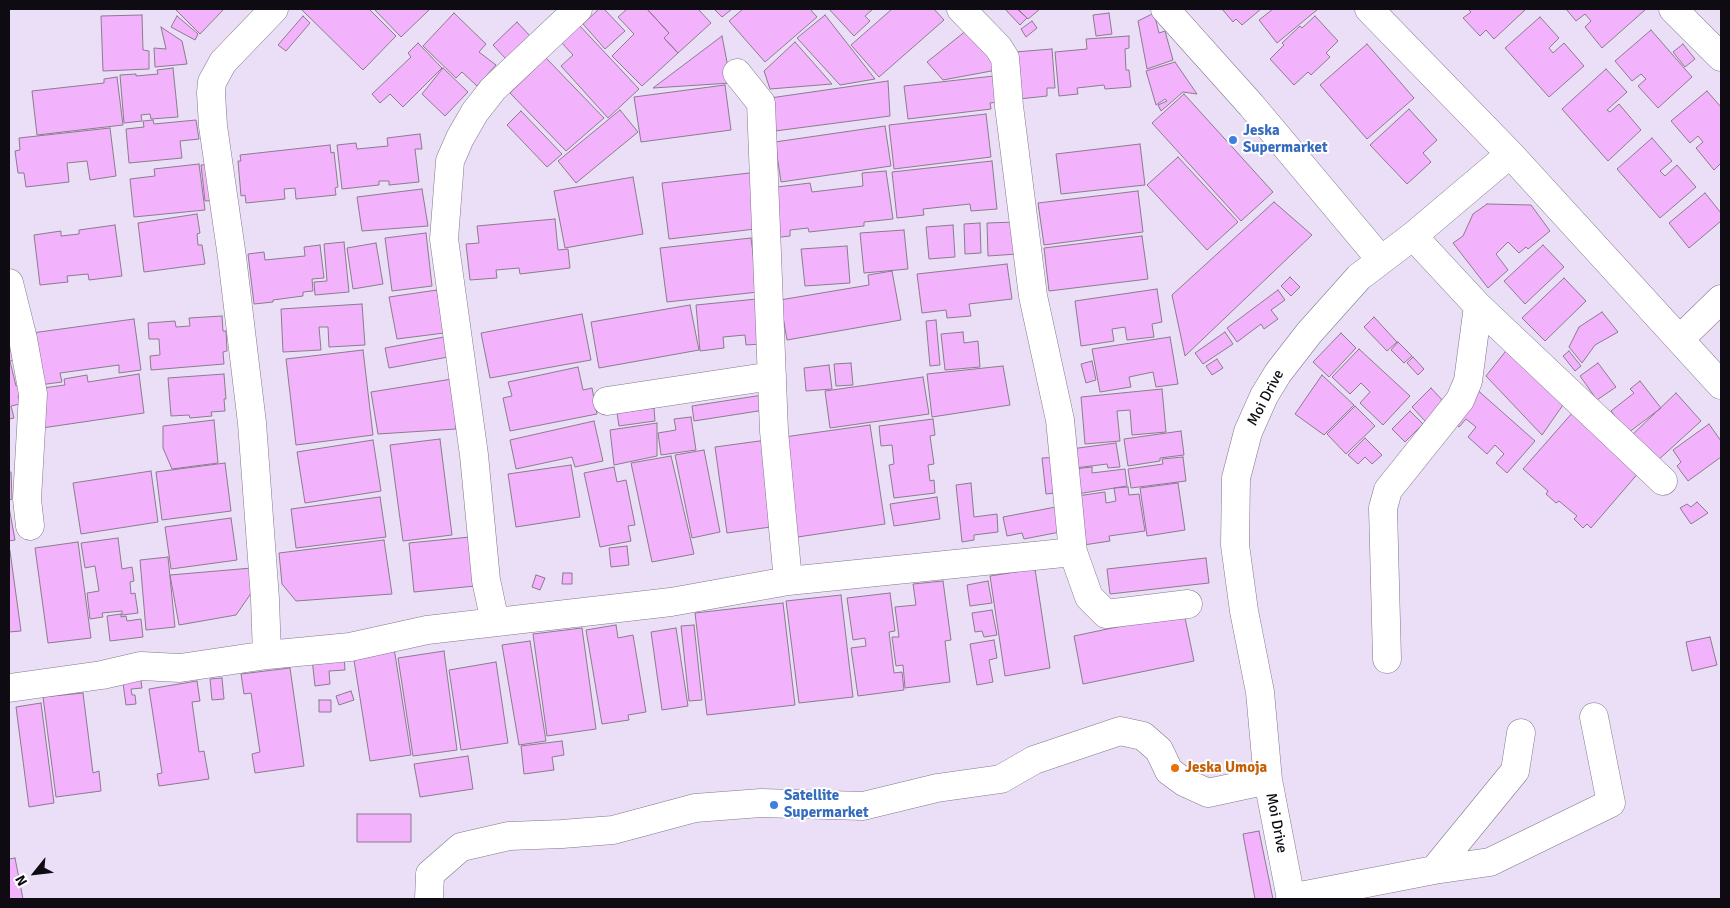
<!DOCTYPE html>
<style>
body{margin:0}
#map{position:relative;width:1730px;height:908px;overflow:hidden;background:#eadff6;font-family:Signika,sans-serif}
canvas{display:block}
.frame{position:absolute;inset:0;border:10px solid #0e0b12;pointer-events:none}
.north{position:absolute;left:10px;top:848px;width:50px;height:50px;-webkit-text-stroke:4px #fff;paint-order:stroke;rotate:241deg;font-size:14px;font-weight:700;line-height:20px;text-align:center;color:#0e0b12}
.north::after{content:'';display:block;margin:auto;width:18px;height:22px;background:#0e0b12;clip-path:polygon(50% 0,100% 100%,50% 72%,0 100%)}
</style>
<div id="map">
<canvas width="1730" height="908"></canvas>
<div class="frame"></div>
<div class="north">N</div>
</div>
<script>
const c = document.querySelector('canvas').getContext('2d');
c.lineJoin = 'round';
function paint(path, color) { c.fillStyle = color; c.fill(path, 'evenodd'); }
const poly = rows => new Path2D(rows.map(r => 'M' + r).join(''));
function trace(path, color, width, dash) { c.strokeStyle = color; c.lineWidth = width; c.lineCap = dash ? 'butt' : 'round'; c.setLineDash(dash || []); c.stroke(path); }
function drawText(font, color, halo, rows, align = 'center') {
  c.font = font + ' Signika,sans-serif'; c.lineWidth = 4; c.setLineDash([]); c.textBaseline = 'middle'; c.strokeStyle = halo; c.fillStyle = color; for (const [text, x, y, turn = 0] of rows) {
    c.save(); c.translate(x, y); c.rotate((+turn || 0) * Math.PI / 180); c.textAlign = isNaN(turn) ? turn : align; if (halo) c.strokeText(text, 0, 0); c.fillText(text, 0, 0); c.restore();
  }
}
const building = poly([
 [175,9,224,9,200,34,175,9],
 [301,9,369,9,396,36,363,70,301,9],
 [374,9,430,9,401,37,374,9],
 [599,9,604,9,625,31,605,49,583,24,599,9],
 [627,9,647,9,669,33,664,38,678,53,642,86,612,56,634,34,618,17,627,9],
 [647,9,698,9,711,23,678,53,664,38,669,33,647,9],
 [714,9,732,9,722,17,714,9],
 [743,9,810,9,817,17,765,62,729,21,743,9],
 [829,9,873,9,865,16,870,21,854,36,829,9],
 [892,9,934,9,944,20,879,77,851,45,892,9],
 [1005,9,1017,9,1027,18,1020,25,1005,9],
 [1018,9,1040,9,1028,19,1018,9],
 [1222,9,1261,9,1242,25,1236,19,1233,22,1222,9],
 [1273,9,1318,9,1277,43,1259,20,1273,9],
 [1468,9,1526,9,1494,39,1486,30,1480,36,1463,18,1471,12,1468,9],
 [1566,9,1644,9,1645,10,1602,48,1585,27,1591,21,1585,14,1576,21,1566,9],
 [454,13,486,44,479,52,496,65,477,86,462,72,456,78,423,46,454,13],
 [1109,13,1112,34,1096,36,1093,15,1109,13],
 [1154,13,1159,33,1165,31,1173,60,1147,69,1138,21,1154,13],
 [142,15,143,50,149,51,149,69,103,71,101,16,142,15],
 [825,15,875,79,840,85,797,38,825,15],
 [177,16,198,34,195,40,171,27,177,16],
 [303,16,310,23,286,51,278,45,303,16],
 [1315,16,1338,41,1326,53,1330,57,1311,75,1308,72,1294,85,1270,59,1284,45,1282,43,1300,26,1302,28,1315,16],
 [1540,17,1559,38,1549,48,1553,53,1564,43,1584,66,1549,97,1505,48,1540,17],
 [1032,21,1037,28,1026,37,1021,29,1032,21],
 [517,22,530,36,506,59,493,45,517,22],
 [579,25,639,89,608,118,561,66,573,55,561,42,579,25],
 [161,27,182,41,187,64,155,67,154,48,166,49,161,27],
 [967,30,1002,69,943,80,927,62,967,30],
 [1651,30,1692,77,1658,108,1638,86,1646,79,1641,74,1632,81,1615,61,1651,30],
 [722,36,731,83,653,88,722,36],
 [1129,36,1129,48,1125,49,1126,70,1129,70,1131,87,1105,89,1104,85,1077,88,1078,94,1059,96,1055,52,1087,49,1086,39,1129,36],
 [795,42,832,84,770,89,764,71,795,42],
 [418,43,442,68,403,107,390,94,380,103,372,94,411,57,408,53,418,43],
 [1367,44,1414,98,1367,139,1320,85,1367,44],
 [1683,44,1695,59,1685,67,1673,52,1683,44],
 [1052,49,1055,88,1047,88,1047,96,1019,99,1015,52,1052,49],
 [546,58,604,118,566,151,510,93,546,58],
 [1175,62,1197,94,1183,92,1161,111,1158,105,1167,101,1165,99,1156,105,1146,71,1175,62],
 [173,68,178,117,151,119,150,114,141,115,142,121,124,123,120,75,136,74,136,76,158,74,157,70,173,68],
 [443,68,468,92,445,116,422,94,443,68],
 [1606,69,1627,92,1607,110,1610,112,1619,104,1641,130,1608,161,1562,109,1606,69],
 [1003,75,1006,101,990,103,991,109,908,119,904,86,1003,75],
 [117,77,123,125,37,135,32,91,104,83,104,79,117,77],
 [888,81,890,116,775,131,770,98,888,81],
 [725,85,731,130,641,142,634,97,725,85],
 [1707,91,1721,107,1721,163,1714,170,1696,148,1703,142,1698,136,1690,143,1671,121,1707,91],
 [1184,94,1273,192,1241,221,1152,123,1184,94],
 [1409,109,1437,140,1423,153,1431,162,1407,184,1370,145,1409,109],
 [620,110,638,132,576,183,558,161,620,110],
 [521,111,562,154,547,167,507,125,521,111],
 [986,114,991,157,894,169,889,125,986,114],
 [153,120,154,124,196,120,199,139,180,141,182,158,129,163,126,129,144,127,143,121,153,120],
 [885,126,891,166,781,182,775,142,885,126],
 [110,128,116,176,90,180,87,161,67,163,69,182,26,187,24,173,18,173,15,151,20,150,19,138,110,128],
 [420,134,422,149,415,149,419,182,389,185,389,181,379,181,379,185,342,189,337,145,356,143,357,149,388,146,387,138,420,134],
 [1652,138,1672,161,1660,171,1665,176,1677,165,1696,187,1660,218,1617,169,1652,138],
 [1140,144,1145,185,1061,194,1056,154,1140,144],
 [330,145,331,153,334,152,338,187,335,188,336,195,296,199,295,188,284,189,285,199,246,203,245,195,241,196,238,161,241,161,240,155,330,145],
 [1178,157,1238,222,1207,250,1147,185,1178,157],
 [992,161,997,209,971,211,970,204,923,209,924,215,897,218,892,172,992,161],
 [199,164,205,210,134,217,130,179,155,176,154,169,199,164],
 [213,164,217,200,205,201,201,165,213,164],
 [886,171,893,219,864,222,864,226,809,232,808,228,790,230,790,236,773,238,769,188,810,183,812,192,863,186,862,173,886,171],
 [758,172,764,228,669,239,662,183,758,172],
 [633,177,643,234,565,248,554,191,633,177],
 [422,189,428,226,362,231,357,197,422,189],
 [1138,191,1143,232,1044,245,1038,203,1138,191],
 [1705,193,1721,213,1721,221,1689,248,1669,223,1705,193],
 [1274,202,1312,235,1185,356,1172,295,1274,202],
 [1487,204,1531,205,1550,231,1528,249,1526,247,1519,253,1508,242,1496,254,1508,270,1488,288,1453,243,1463,236,1473,214,1487,204],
 [197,214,200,233,197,234,198,245,202,245,205,264,144,272,138,223,197,214],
 [555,219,558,250,568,249,570,268,520,274,519,268,496,270,497,278,470,280,466,244,479,243,477,226,555,219],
 [1016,222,1017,254,988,256,987,223,1016,222],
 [980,223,981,253,965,254,964,224,980,223],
 [115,225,122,276,89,280,88,274,67,276,68,282,40,285,34,235,61,231,61,236,79,234,79,230,115,225],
 [953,225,955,257,929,259,926,227,953,225],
 [904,230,908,269,864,273,860,233,904,230],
 [426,233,432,286,392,291,385,238,426,233],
 [1142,236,1148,279,1049,291,1044,248,1142,236],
 [751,238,758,292,667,302,660,248,751,238],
 [344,242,349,292,315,295,314,282,327,281,324,244,344,242],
 [376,243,383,284,353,289,347,248,376,243],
 [320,245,324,278,312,279,313,291,303,292,303,296,273,300,273,302,254,304,248,254,264,252,265,260,305,256,304,247,320,245],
 [1543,245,1564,267,1525,304,1504,281,1543,245],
 [847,246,850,283,805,286,801,249,847,246],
 [1007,264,1012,299,969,304,971,316,947,318,946,310,922,313,917,274,1007,264],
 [892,271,901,320,787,340,780,300,869,285,868,275,892,271],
 [1290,277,1300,287,1291,296,1281,286,1290,277],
 [1564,278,1586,301,1545,341,1522,318,1564,278],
 [1157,289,1162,322,1152,324,1154,337,1127,340,1125,327,1112,329,1114,341,1081,346,1075,301,1157,289],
 [437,290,444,333,397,339,389,297,437,290],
 [1278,290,1285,300,1271,310,1278,319,1264,329,1261,324,1237,342,1227,328,1278,290],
 [757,299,761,344,746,345,745,335,723,337,724,348,700,351,696,305,757,299],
 [362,304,365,345,329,347,328,327,319,327,321,350,283,352,281,309,362,304],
 [690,305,699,350,599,368,591,322,690,305],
 [1602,312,1618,332,1595,345,1582,363,1569,347,1579,327,1602,312],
 [582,314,591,360,490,378,481,333,582,314],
 [222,316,223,331,226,331,227,351,223,352,224,364,151,370,150,356,160,355,159,339,149,339,148,323,175,321,176,327,190,326,189,318,222,316],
 [1374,317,1397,342,1387,351,1364,327,1374,317],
 [134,319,141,370,119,373,119,365,60,373,62,382,39,385,32,333,134,319],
 [936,320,940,365,930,366,926,321,936,320],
 [9,329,17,359,10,361,16,386,26,384,22,395,18,396,20,404,11,406,14,418,9,419,9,329],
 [963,332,964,343,978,341,980,367,945,370,941,334,963,332],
 [1225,332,1233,344,1203,364,1195,353,1225,332],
 [1341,333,1356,348,1329,377,1313,362,1341,333],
 [444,337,448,357,389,368,385,348,444,337],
 [1170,337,1178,384,1156,387,1153,372,1129,377,1131,387,1100,392,1092,349,1170,337],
 [1398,342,1412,356,1404,363,1391,350,1398,342],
 [1509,347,1565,402,1542,435,1486,376,1509,347],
 [1359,349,1410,396,1383,425,1360,403,1370,392,1361,383,1350,394,1332,377,1359,349],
 [363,350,373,435,296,445,286,359,363,350],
 [1569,351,1581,366,1575,371,1563,356,1569,351],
 [1413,357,1424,369,1418,375,1407,363,1413,357],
 [1217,359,1223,368,1212,375,1206,366,1217,359],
 [1092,361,1096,380,1086,383,1081,364,1092,361],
 [851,363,853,385,836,386,834,364,851,363],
 [1598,363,1616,387,1597,400,1580,376,1598,363],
 [829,365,832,389,806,391,804,368,829,365],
 [1003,366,1010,405,932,417,927,374,1003,366],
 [578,367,583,390,592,388,597,414,510,431,503,398,512,396,508,382,578,367],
 [139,374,144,413,42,428,36,389,65,385,64,379,87,375,88,382,139,374],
 [224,374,226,399,224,399,225,411,211,412,212,416,190,418,189,415,171,416,168,378,224,374],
 [1322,375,1354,405,1324,435,1295,414,1322,375],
 [923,377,929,414,830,428,825,391,923,377],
 [452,379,456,429,378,434,371,392,452,379],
 [1640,381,1661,408,1628,433,1611,411,1634,393,1630,389,1640,381],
 [1474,387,1535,441,1507,473,1496,463,1504,454,1495,445,1487,454,1468,437,1476,427,1466,419,1459,427,1448,417,1474,387],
 [1431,388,1445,403,1426,422,1412,407,1431,388],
 [1162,389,1166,432,1132,435,1130,410,1117,411,1120,441,1085,444,1081,397,1162,389],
 [1676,393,1701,421,1656,462,1631,436,1676,393],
 [769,394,771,409,694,421,692,406,769,394],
 [1355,406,1375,426,1346,454,1327,434,1355,406],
 [654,408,655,421,619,426,617,413,654,408],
 [1410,411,1423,424,1405,442,1392,429,1410,411],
 [1573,412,1640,471,1591,528,1587,524,1583,528,1574,519,1577,516,1559,501,1556,503,1546,494,1548,491,1523,469,1573,412],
 [691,417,696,450,661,455,658,433,676,430,674,419,691,417],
 [933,419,935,435,930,436,934,464,928,465,930,481,934,480,935,493,894,498,889,465,894,464,892,445,881,446,879,426,933,419],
 [214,420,218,463,172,469,163,448,163,426,214,420],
 [594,421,603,461,575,467,572,457,516,469,510,440,594,421],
 [657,423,657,456,614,465,610,430,657,423],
 [1709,424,1721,441,1721,457,1688,481,1677,466,1681,462,1673,450,1709,424],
 [870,425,885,524,791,538,777,438,870,425],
 [1181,431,1184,455,1160,458,1160,461,1128,466,1124,439,1181,431],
 [1365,438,1382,455,1372,464,1365,457,1358,464,1348,455,1365,438],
 [440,439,452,535,403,541,390,445,440,439],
 [373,440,381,491,305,503,297,452,373,440],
 [767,440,778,526,727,533,715,447,767,440],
 [1116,443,1120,467,1108,468,1107,464,1075,468,1071,449,1116,443],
 [704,450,720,532,692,538,675,455,704,450],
 [671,456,694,554,652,562,631,463,671,456],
 [1060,457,1064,492,1046,494,1042,458,1060,457],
 [1183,457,1186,481,1131,488,1128,469,1163,464,1162,459,1183,457],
 [225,463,231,511,162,520,156,472,225,463],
 [571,465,580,517,516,527,508,474,571,465],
 [614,467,617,482,626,480,635,525,628,526,631,541,600,547,584,473,614,467],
 [1092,467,1092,473,1125,469,1127,486,1077,494,1074,469,1092,467],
 [151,471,158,522,81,534,73,483,151,471],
 [9,472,11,472,12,499,9,500,9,472],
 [971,483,974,517,997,514,998,532,974,535,974,540,962,542,956,485,971,483],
 [1178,483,1185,530,1147,536,1140,488,1178,483],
 [1128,487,1129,495,1139,494,1145,531,1109,536,1110,541,1077,546,1070,497,1105,492,1106,503,1116,501,1114,488,1128,487],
 [380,497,386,537,296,548,291,509,380,497],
 [937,497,940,519,894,526,890,504,937,497],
 [1697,502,1708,513,1691,524,1680,508,1687,504,1691,507,1697,502],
 [1061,506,1065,531,1024,539,1022,533,1007,536,1003,517,1061,506],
 [9,507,15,540,9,541,9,507],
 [231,518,237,560,171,569,165,527,231,518],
 [470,537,475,586,414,592,409,543,470,537],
 [118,538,122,569,132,567,134,581,130,582,131,594,135,593,138,613,122,615,122,611,102,613,103,617,90,619,87,593,99,591,95,566,85,568,81,543,118,538],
 [384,540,392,594,296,601,282,584,279,553,384,540],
 [78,542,91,638,48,643,35,548,78,542],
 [627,546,629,565,611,567,609,548,627,546],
 [10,551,21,631,9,632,9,552,10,551],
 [168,557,175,627,146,630,140,560,168,557],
 [1206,558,1209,583,1110,594,1107,569,1206,558],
 [252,568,252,592,236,615,179,625,170,575,252,568],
 [1035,569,1050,668,1005,676,990,576,1035,569],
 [563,573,572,573,572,584,562,584,563,573],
 [536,575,545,578,540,590,532,587,536,575],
 [943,581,951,640,945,641,950,682,905,688,903,665,896,666,892,637,899,637,895,607,916,605,913,584,943,581],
 [988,581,992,603,970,606,967,585,988,581],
 [890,593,895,631,889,632,894,673,902,672,904,690,858,696,851,648,866,646,865,638,853,640,847,598,890,593],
 [841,595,853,697,799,703,786,601,841,595],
 [783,603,795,705,707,715,695,613,783,603],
 [992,610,997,635,984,637,982,631,975,632,972,613,992,610],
 [1184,613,1194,661,1083,684,1074,636,1184,613],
 [121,614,121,617,126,616,127,621,141,619,143,637,110,641,107,616,121,614],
 [616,625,618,638,633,635,646,712,628,715,629,720,602,724,586,630,616,625],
 [694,625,702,700,689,701,681,626,694,625],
 [582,628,596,729,547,736,533,634,582,628],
 [676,628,688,706,662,710,651,632,676,628],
 [1710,637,1717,665,1692,671,1686,642,1710,637],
 [994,640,997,658,989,660,993,682,977,685,970,644,994,640],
 [530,641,546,741,519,745,502,645,530,641],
 [394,648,411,755,370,761,353,654,394,648],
 [444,651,457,750,413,756,398,658,444,651],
 [344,656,345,670,329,671,330,684,315,686,312,659,344,656],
 [496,662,508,743,461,750,449,670,496,662],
 [290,668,304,766,255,773,252,754,260,752,251,693,244,694,241,674,290,668],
 [140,674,142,688,131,689,132,695,135,695,136,704,126,705,122,676,140,674],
 [222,678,224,699,212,700,210,679,222,678],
 [197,681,200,701,192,702,199,752,204,751,209,779,159,786,157,774,162,773,149,689,197,681],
 [351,691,354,700,339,705,336,696,351,691],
 [83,693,93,773,99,771,101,791,56,797,43,697,83,693],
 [319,700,331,700,331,712,319,712,319,700],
 [41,703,54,803,29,807,16,707,41,703],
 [562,741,564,755,552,757,554,770,524,774,521,746,562,741],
 [468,756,473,789,420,797,414,764,468,756],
 [357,814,411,814,411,842,357,842,357,814],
 [1259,831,1273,899,1255,899,1243,834,1259,831],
 [15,858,23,899,9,899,9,859,15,858]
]);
paint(building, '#f2b3fc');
trace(building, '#8b7b8d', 1);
const minor = poly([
 [961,9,998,47,1005,58,1009,106,1033,296,1060,420,1073,552],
 [1165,9,1251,105,1381,260],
 [1369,9,1510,154,1721,385],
 [1673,9,1721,57],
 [737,73,761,103,774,431,788,581],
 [1413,236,1478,306,1663,481],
 [9,283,23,339,33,394,27,499,30,526],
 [1680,339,1721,299],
 [607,401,772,376],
 [495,622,486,580,474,455,444,239,450,161,460,138,475,112,493,89,578,9],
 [267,655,265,599,252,423,232,257,213,126,211,93,212,82,223,62,274,9],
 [1387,659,1383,508,1388,490,1460,400,1468,381,1478,306],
 [9,688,102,675,141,666,180,668,267,655,350,647,427,630,671,602,788,581,1073,552,1089,597,1106,614,1188,604],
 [1434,870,1515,771,1521,733],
 [1290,898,1434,870,1490,862,1611,803,1594,717],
 [429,899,430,874,461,847,509,836,562,834,613,830,695,808,761,803,863,806,937,788,1001,779,1034,760,1120,731,1143,736,1159,750,1169,771,1184,782,1208,793,1268,780],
 [1291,899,1268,780,1260,692,1244,611,1235,545,1236,478,1248,432,1264,396,1278,373,1309,333,1359,277,1413,236,1510,154]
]);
trace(minor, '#81778c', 29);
trace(minor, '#fff', 28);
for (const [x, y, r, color] of [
 [1233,140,5,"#3f7fe0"],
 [1175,768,5,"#e8710a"],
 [774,805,5,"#3f7fe0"]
]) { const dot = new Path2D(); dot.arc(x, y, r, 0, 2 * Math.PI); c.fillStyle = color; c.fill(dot); trace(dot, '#fff', 2); }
drawText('bold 15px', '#366cbe', '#fff', [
 ["Jeska",1243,131],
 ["Supermarket",1243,148],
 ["Satellite",784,796],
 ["Supermarket",784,813]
], 'left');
drawText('15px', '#0e0b12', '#fff', [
 ["Moi Drive",1266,398,-62],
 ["Moi Drive",1276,823,79]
]);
drawText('bold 15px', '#c56008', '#fff', [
 ["Jeska Umoja",1185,768]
], 'left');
</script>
